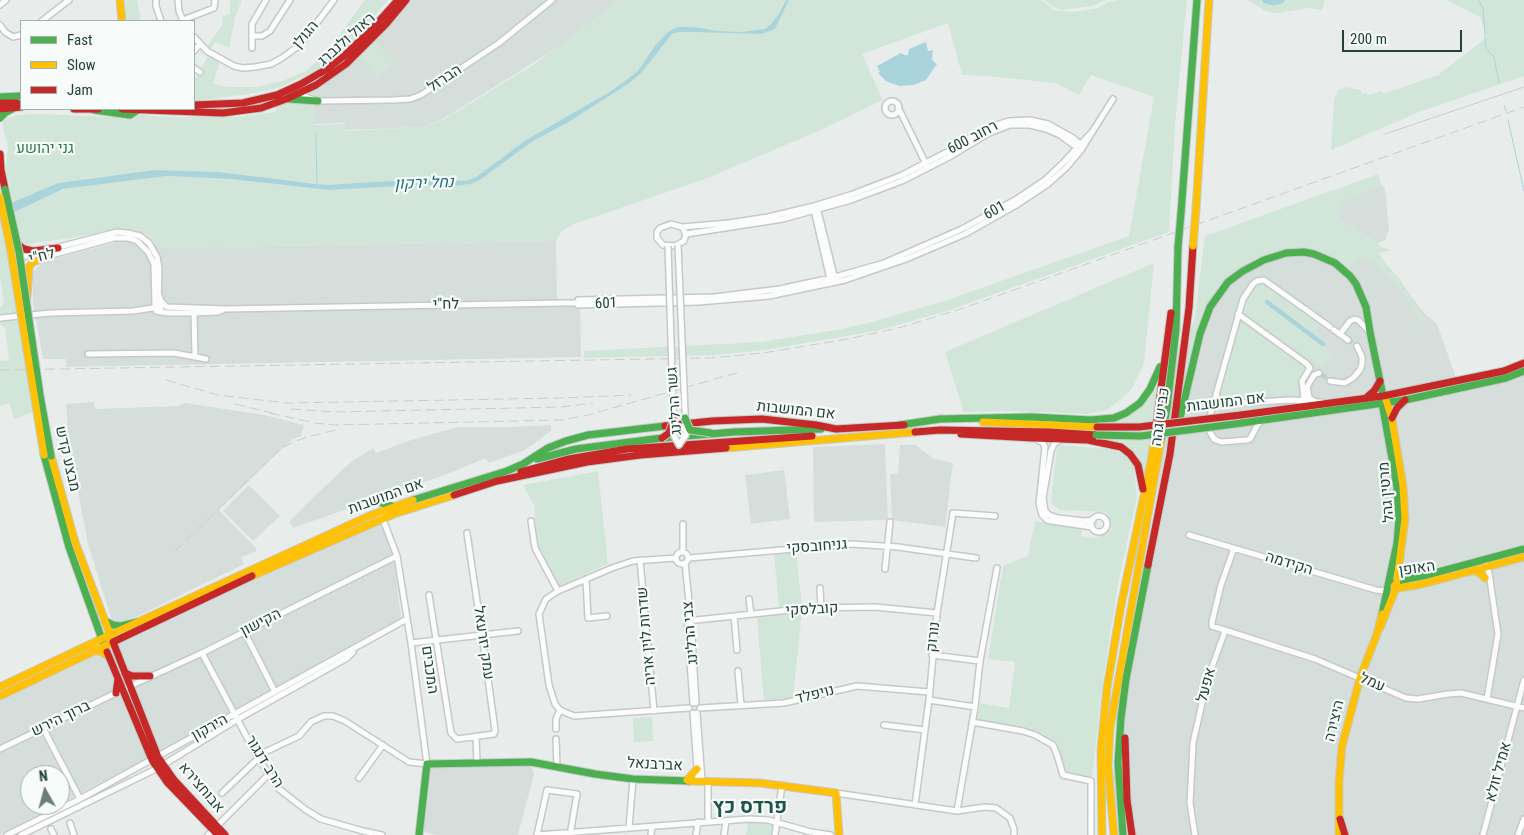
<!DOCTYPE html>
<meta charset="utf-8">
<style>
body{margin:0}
#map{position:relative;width:1524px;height:835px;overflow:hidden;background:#e8edeb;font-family:"Roboto Condensed",sans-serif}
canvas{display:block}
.legend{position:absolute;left:20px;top:20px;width:175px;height:90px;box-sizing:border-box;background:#f7fbf9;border:1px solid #a3b1ad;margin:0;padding:6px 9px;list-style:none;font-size:15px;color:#24423a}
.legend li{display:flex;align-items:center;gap:10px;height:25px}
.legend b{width:25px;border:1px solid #a3b1ad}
.north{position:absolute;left:20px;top:765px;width:50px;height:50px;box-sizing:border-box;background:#f7fbf9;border:1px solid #a3b1ad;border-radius:50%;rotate:353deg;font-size:14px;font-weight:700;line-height:20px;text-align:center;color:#24423a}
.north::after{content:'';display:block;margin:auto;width:18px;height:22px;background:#697e78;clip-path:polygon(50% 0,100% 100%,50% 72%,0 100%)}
.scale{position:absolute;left:1342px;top:30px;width:120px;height:22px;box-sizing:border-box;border:2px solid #24423a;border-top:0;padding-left:6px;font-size:15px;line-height:18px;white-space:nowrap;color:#24423a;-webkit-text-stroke:4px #f7fbf9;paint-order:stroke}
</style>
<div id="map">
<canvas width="1524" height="835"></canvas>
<ul class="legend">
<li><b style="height:6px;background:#4caf50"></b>Fast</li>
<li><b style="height:6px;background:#ffc107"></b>Slow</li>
<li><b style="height:6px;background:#c62828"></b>Jam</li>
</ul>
<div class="north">N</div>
<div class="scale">200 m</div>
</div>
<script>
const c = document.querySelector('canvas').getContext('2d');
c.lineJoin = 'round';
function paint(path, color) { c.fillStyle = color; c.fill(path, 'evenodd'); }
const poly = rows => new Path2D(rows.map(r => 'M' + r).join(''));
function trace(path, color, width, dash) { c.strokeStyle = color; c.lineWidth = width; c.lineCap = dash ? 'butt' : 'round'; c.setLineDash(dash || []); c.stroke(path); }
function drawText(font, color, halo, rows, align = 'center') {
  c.font = font + ' "Roboto Condensed",Heebo,sans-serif'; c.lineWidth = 4.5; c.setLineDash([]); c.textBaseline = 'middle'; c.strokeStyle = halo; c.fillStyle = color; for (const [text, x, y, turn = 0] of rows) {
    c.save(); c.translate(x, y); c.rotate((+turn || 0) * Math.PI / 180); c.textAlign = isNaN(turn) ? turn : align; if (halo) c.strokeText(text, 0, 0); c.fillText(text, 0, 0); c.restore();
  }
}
paint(poly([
 [402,0,619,0,560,46,443,119,424,127,345,130,344,123,314,124,313,102,285,95,314,82,348,58,361,45],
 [1139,63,1152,68,1145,86,1132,82],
 [1382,185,1385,190,1389,229,1385,240,1378,243,1340,221,1338,203],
 [120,241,156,243,159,248,556,241,557,300,580,305,581,357,66,367,66,359,43,359,33,303,32,275,34,270,43,262],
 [1365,253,1387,271,1409,293,1424,313,1437,324,1458,383,1507,374,1524,367,1524,835,1119,835,1112,777,1173,391,1177,349,1202,309,1246,258],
 [94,402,95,409,178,406,185,403,264,415,304,425,301,436,291,440,219,510,255,547,257,551,241,557,244,564,126,622,112,621,88,544,69,444,66,404],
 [551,425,551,431,525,450,489,463,486,458,450,473,293,528,289,522,305,505,351,462,373,448,376,453,411,440,458,427,511,427],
 [885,444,888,520,814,522,813,447],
 [900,445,916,445,934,459,953,463,945,527,892,520,890,474,898,473],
 [784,470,790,519,751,524,745,475],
 [249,485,280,516,253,541,223,511],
 [381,521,393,552,402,626,60,804,60,775,30,775,30,805,59,805,0,835,0,698,247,581],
 [531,765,534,774,518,835,437,835,421,831,428,767]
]), '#d6dedb');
paint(poly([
 [125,0,137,0,141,21,127,21],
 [230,0,242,0,235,17,229,48,215,42,210,50,206,48,222,25,222,17,230,14],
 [365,0,388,0,356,38,327,65,278,88,249,94,194,101,194,81,209,54,220,61,213,84,228,87,256,87,282,81,306,71,327,52],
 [619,0,786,0,779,14,771,24,766,29,740,32,718,31,694,27,677,27,668,32,654,47,638,71,611,91,526,140,476,177,466,181,423,179,325,185,219,172,154,170,58,183,0,210,0,190,10,185,6,170,8,146,2,124,6,119,18,115,44,114,132,118,140,115,172,117,236,117,274,112,276,110,275,106,292,100,313,102,314,125,344,124,345,131,424,127,443,120,533,65],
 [789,0,1042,0,1054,10,1074,12,1098,8,1106,3,1117,0,1187,0,1175,125,1169,232,944,312,876,331,765,350,713,355,584,358,584,351,761,342,842,329,876,321,947,300,1129,236,1154,97,1091,75,1079,95,1055,83,987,76,962,75,948,23,862,54,883,100,814,133,705,179,574,224,561,232,556,241,159,248,147,235,135,230,122,228,78,237,8,247,33,412,14,419,9,403,0,406,0,361,9,360,5,328,0,324,0,308,4,303,0,276,0,219,63,189,167,176,230,179,329,190,422,185,465,185,480,180,533,141,567,123,628,84,672,34,678,32,691,32,762,34,775,29],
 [1045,0,1107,0,1092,6,1062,10,1053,7],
 [1248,0,1329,0,1324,1,1322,10,1309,8,1278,13,1265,11],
 [1446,0,1524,0,1524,76,1419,112,1331,150,1334,100,1338,90,1346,87,1360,90,1362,94,1366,93,1368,95,1382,91,1383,94,1438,75,1487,37,1480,17],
 [373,38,394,63,375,78,375,75,358,55],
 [1378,174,1382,185,1339,203,1340,221,1378,243,1381,247,1391,250,1379,253,1387,265,1400,279,1426,320,1422,322,1419,318,1407,298,1385,273,1363,256,1349,270,1289,250,1220,289,1189,363,1205,236],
 [1154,263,1144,363,1132,389,1118,402,1106,410,1087,414,1015,411,964,412,945,352],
 [1261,283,1321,323,1317,329,1317,338,1332,357,1320,367,1242,312,1245,298,1257,284],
 [1240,319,1305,366,1305,370,1297,381,1298,395,1225,399,1221,395,1220,390],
 [1158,386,1153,424,1091,425,1137,410,1150,397],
 [1104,437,1150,439,1146,479,1138,461,1103,441],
 [1060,445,1107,449,1123,453,1130,459,1134,467,1137,497,1118,585,1104,673,1092,777,1065,773,1057,747,1051,740,1039,733,977,720,980,703,1009,708,1015,662,988,659,1003,566,1028,556,1035,521,1082,528,1081,536,1095,538,1111,530,1111,523,1106,512,1060,510,1053,505,1051,501,1057,447],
 [598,471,608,564,557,587,538,553,534,505,523,485],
 [796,551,802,607,779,608,774,553],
 [802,612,793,697,764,702,757,618],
 [652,717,653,741,634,742,633,718],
 [748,822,766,822,774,824,772,835,746,835]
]), '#d1e6d8');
paint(poly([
 [786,0,789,0,775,29,762,34,691,32,678,32,672,34,641,73,628,84,567,123,533,141,480,180,470,184,454,186,422,185,329,190,230,179,167,176,63,189,0,219,0,210,16,201,58,183,154,170,219,172,325,185,423,179,466,181,476,177,526,140,611,91,638,71,654,47,668,32,677,27,694,27,718,31,740,32,765,29,771,24,779,14],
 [926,42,928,51,933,50,932,60,937,64,926,80,914,85,899,86,886,81,878,73,880,72,877,66,901,53,904,55,908,55,909,49]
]), '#a9d4db');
trace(poly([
 [1478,0,1483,8,1486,49,1494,57,1499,83],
 [1504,105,1506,111],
 [1508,120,1524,191],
 [316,135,317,184]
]), '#a9d4db', 1);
trace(poly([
 [1267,302,1323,344]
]), '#a9d4db', 4.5);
trace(poly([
 [1266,0,1274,2,1281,0]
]), '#a9d4db', 7);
trace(poly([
 [1348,340,1357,346],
 [1322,375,1330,381]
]), '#c1cbc8', 5, [5, 2.5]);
const street = poly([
 [156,0,156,6,161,21],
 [178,0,179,11,183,21],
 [0,5,6,0],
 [183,20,214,8,215,0],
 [42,21,69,0],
 [0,25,5,32,13,37,21,35],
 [252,36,262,36,270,31,290,0],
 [194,37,207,51,234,66,243,68,255,67,271,64,282,58,301,44,334,0],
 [252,48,252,24,266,0],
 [194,51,200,44],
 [194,68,200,72],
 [302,89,304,95,308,98,318,101,393,100,410,99,421,95,499,43,552,0],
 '885 108a7 7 0 1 1 14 0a7 7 0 1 1-14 0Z',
 [898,107,926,164],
 [816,208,818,211,835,279],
 [814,210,830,279,832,281],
 [671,224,682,227,686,234,684,241,675,246,663,245,657,238,657,232,660,228,671,224],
 [682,227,729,223,768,217,814,206,850,195,900,176,947,152,987,128,1009,121,1030,120,1048,124,1073,138,1080,144,1081,147],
 [686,234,783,219,851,200,902,181,949,157,989,133,1010,125,1030,125,1046,129,1060,135,1079,149],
 [55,248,117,232,128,233,140,236,149,243,157,257,159,268,158,303,161,308],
 [48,256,114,238,128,238,137,241,148,252,154,264,155,306,158,311],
 [19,258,37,253],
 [158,292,161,301,167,307,225,309,562,303,578,303,578,300,714,297,780,289,835,277,884,263,962,229,1015,200,1045,180,1063,163,1091,133],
 [578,303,578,305,699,302,769,296,845,280,906,259,965,234,1018,204,1048,184,1067,167,1081,150,1113,99],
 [1305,309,1330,327],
 [193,310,194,313,195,356],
 [156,311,167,313,194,313,218,312,225,309],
 [1238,314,1307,364,1310,368,1302,381,1304,398,1300,401],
 [0,318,51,313,133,311,159,307],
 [1334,330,1348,340],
 [1340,334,1350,321,1355,319,1358,320,1368,330],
 [88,354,174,353,206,359],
 [1330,381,1345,383,1353,378,1360,370,1362,364,1362,357,1357,346],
 [1216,394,1219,402,1226,404,1290,400,1322,402],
 [1314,401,1309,398,1307,387,1314,375,1319,373],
 [1263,420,1258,424,1250,439,1247,440,1221,442,1214,439,1210,432,1210,416,1243,299,1253,284,1257,281,1264,280,1302,307],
 [1038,440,1043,443,1045,447,1039,504,1042,515,1047,520,1051,521,1092,527],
 [1060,440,1054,444,1051,451,1043,498,1045,511,1049,515,1058,518,1084,521,1093,520],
 '1091 524a8 8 0 1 1 16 0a8 8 0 1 1-16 0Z',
 [531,521,535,548,558,591],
 [683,524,683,552],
 [1189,535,1376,590,1384,591,1388,589],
 [1234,548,1221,585,1212,622,1212,626,1315,659,1406,698,1418,699,1448,694,1461,693,1524,708],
 '676 558a6 6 0 1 1 12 0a6 6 0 1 1-12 0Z',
 [676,558,633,561,612,568,558,591,546,599,539,614,549,685,555,704,560,710,574,716,689,708],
 [689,558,852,544,898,547,976,558],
 [640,560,654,711],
 [685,563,691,621,696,703],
 [1486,564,1489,573,1498,634,1487,699],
 [885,569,890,522],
 [586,580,588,618,607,616],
 [820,588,821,608],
 [429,595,451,733,457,739,494,734,495,730,482,635,467,533],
 [749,599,751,614],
 [686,607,693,703],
 [734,616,737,650],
 [687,621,809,608,875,607,937,613],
 [244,631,275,692],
 [411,643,518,631],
 [202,653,258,758,279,789,306,810,321,819,363,831,382,835],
 [932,655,980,661],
 [738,671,741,705],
 [128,687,202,653,397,556],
 [929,700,975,707,957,811],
 [975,707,980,661,997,568],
 [700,708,784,703,857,686,929,692],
 [693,713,698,781],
 [697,713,702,781],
 [972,722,1023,731,1035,735,1053,745,1057,755,1063,775,1091,781,1091,835],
 [884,725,925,730],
 [43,728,80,799],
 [556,729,556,719,560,710],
 [476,737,477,762],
 [556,739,557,767],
 [0,749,118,692],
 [359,778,383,745],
 [708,781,708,821],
 [222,793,265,752,299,736,311,722,324,716,333,716,345,721,409,762,427,764,411,643,397,556,382,517],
 [836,793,957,811,985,807,996,808,1010,818,1014,829,1014,835],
 [915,805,929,700,937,613,953,513,995,516],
 [70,823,74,835],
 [629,828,633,779],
 [51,829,54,835],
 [7,835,80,799,407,619],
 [21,835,158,768,238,719,347,658,353,652],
 [208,835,268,775],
 [537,835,749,819,768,820,811,832,831,835],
 [537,835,547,790,577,794,570,835],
 [651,835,652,826],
 [696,835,698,822],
 [724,835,726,821],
 [775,835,782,785],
 [1195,835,1190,803,1193,743,1207,681,1225,631],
 [1483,835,1524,680],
 [1518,835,1524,819]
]);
const fast = poly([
 [0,97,21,96],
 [289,99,318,101],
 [94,110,130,115,139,109],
 [0,118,6,112,16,107],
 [1181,213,1197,0],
 [1370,332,1383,396,1382,403,1397,487,1399,518,1397,543,1382,614],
 [1180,418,1200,334,1210,307,1228,282,1243,271,1264,260,1286,253,1304,252,1314,254,1335,263,1350,276,1356,284,1366,307,1370,332],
 [1242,423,1405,400,1506,378,1524,371],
 [900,425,940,419,1031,417,1091,420,1114,418,1126,413,1140,403,1150,389,1160,367],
 [1161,441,1167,408,1176,329,1178,247],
 [44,455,69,547,104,645],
 [537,459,576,449,662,438,734,432,821,429],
 [413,500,507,471,523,464,548,448,566,441,588,435,665,426],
 [375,501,392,506],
 [1393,582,1427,575,1524,549],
 [105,621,113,625,121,626,137,622],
 [419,835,427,764,531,762,595,774,633,779,689,781],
 [1123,835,1118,763,1121,718,1126,679,1148,565]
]);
const slow = poly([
 [120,0,122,21],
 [1196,209,1209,0],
 [27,298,29,267,33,262,49,256],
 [983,422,1097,427],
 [726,448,915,432],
 [1474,571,1480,573,1485,578],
 [252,576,394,514,454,495],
 [1394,586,1398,588,1418,585,1524,557],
 [1380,628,1396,588,1405,519,1403,486,1392,419,1386,400],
 [101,639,369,516,413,500],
 [94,650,102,652,108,656],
 [0,687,101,639],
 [0,696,113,642,75,542,51,456],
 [687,780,697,769],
 [689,781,760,783,836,793,839,835],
 [1102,835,1101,749,1107,688,1121,606,1151,462,1154,442],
 [1114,835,1108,766,1110,728,1161,441],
 [1339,835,1339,782,1342,746,1360,678,1377,634,1382,614]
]);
const jam = poly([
 [0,103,17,103],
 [194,105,243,103,277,95,301,84,327,69,344,56,371,30,398,0],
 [0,109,21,107],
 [74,109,98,109],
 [122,109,223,113,261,108,286,99,316,85,346,64,386,24,406,0],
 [0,154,1,170,5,189],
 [18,245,24,249,33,251,58,248],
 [1366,398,1374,391,1380,381],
 [1241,415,1383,396,1504,371,1524,363],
 [1392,418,1397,408,1405,400],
 [665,426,712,421,762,419,816,425,836,429,904,425],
 [915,432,940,430,1049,432,1096,435],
 [961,434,1033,438],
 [1033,438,1088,440,1121,447,1130,454,1138,465,1143,489],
 [1154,442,1171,313],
 [521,472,569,459,627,449,812,436],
 [454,495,497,481,587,462,640,455,726,448],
 [1148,565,1170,454,1189,308,1193,246],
 [107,652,152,760,167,782,218,835],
 [125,673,132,676,150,676],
 [116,693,118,679],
 [1125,738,1127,800,1132,835],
 [1340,819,1345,835],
 [225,835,174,780,158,757,113,642,252,576]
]);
trace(street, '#c5cac8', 8);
trace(fast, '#c3cbc8', 9);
trace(slow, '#c3cbc8', 9);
trace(jam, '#c3cbc8', 9);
trace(street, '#fcfcfc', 5);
trace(fast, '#4caf50', 7);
trace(slow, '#ffc107', 7);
trace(jam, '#c62828', 7);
trace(poly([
 [1385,134,1524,87]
]), '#c9cdcc', 1);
trace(poly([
 [0,370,710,358,763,353,848,339,902,327,964,308,1524,107],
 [166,380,218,395,287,403,560,398,631,395],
 [235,404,276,414],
 [291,409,335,412,561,407,593,403],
 [270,413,315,423,334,425,562,420,588,415,740,372],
 [175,551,277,452,289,444,307,437,340,429]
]), '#c9cdcc', 1, [10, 5]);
const streetBridge = poly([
 [668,246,674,436,679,445,686,435,678,245]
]);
const fastBridge = poly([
 [5,189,19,252,40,395,51,456],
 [1178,247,1181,213],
 [685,418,690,430,711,433],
 [1096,435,1141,436,1242,423]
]);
const slowBridge = poly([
 [0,197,10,246,44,455],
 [1193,246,1196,209]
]);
const jamBridge = poly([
 [1097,427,1139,427,1241,415],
 [662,438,669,433,674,419]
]);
trace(streetBridge, '#c5cac8', 8, []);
trace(fastBridge, '#c3cbc8', 9, []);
trace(slowBridge, '#c3cbc8', 9, []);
trace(jamBridge, '#c3cbc8', 9, []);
trace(streetBridge, '#fcfcfc', 5);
trace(fastBridge, '#4caf50', 7);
trace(slowBridge, '#ffc107', 7);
trace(jamBridge, '#c62828', 7);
drawText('15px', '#24423a', '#f7fbf9', [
 ["הגולן",306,35,-50],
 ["ראול ולנברג",347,40,-42],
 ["הברזל",445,79,-34],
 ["רחוב 600",973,138,-28],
 ["601",995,211,-29],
 ["לח\"י",42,257,-15],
 ["601",606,304,-2],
 ["לח\"י",446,305,-1],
 ["גשר הרלינג",675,401,-94],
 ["אם המושבות",1226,403,-7],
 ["אם המושבות",796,411,6],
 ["כביש גהה",1161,417,-82],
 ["מבצע קדש",67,459,77],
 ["מרטין גהל",1387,492,-95],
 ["אם המושבות",386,497,-20],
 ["גניחובסקי",817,547,-4],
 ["הקידמה",1289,564,17],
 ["האופן",1417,569,-8],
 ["קובלסקי",812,610,-3],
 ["הקישון",261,623,-27],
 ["צבי הרלינג",691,633,-95],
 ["שדרות לוין אריה",647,636,-95],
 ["נורוק",934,637,-84],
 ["עמק יזרעאל",483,643,82],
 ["המכבים",429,670,82],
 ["עמל",1372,683,24],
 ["אפעל",1207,685,-75],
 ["נויפלד",815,695,-14],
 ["ברוך הירש",61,719,-26],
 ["היצירה",1335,721,-76],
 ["הירקון",210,728,-29],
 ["הרב דנגור",264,762,58],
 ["אברבנאל",655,765,3],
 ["אמיל זולא",1499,772,-75],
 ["אבוחצירא",201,788,49]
]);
drawText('15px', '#2d7a4b', '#f7fbf9', [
 ["גני יהושע",45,149]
]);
drawText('italic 16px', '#1c6f80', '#f7fbf9', [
 ["נחל ירקון",424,184,-2]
]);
drawText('bold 20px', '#1f5548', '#f7fbf9', [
 ["פרדס כץ",750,808]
]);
</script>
